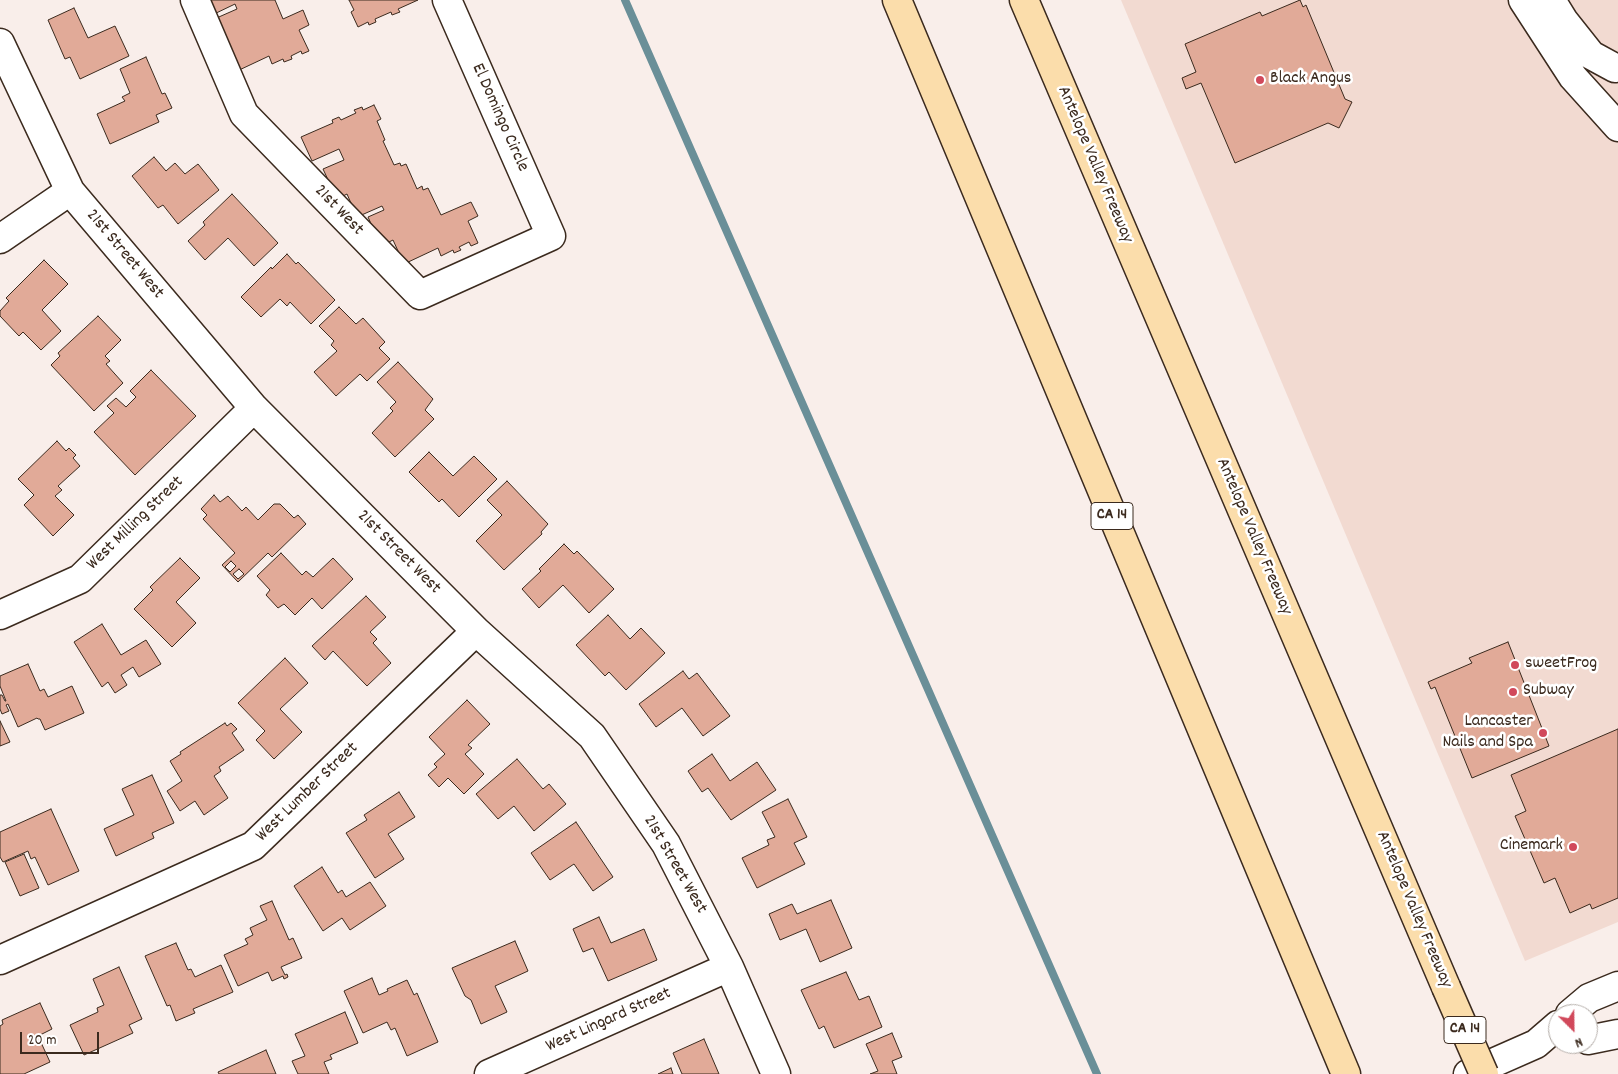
<!DOCTYPE html>
<style>
body{margin:0}
#map{position:relative;width:1618px;height:1074px;overflow:hidden;background:#f9eeea;font-family:Dekko,sans-serif}
canvas{display:block}
.north{position:absolute;left:1548px;top:1004px;width:50px;height:50px;box-sizing:border-box;background:#fff;border:1px solid #b1aaa5;border-radius:50%;rotate:157deg;font-size:14px;font-weight:700;line-height:20px;text-align:center;color:#3b2a1e}
.north::after{content:'';display:block;margin:auto;width:18px;height:22px;background:#d1495b;clip-path:polygon(50% 0,100% 100%,50% 72%,0 100%)}
.scale{position:absolute;left:20px;top:1032px;width:79px;height:22px;box-sizing:border-box;border:2px solid #3b2a1e;border-top:0;padding-left:6px;font-size:15px;line-height:18px;white-space:nowrap;color:#3b2a1e;-webkit-text-stroke:4px #fff;paint-order:stroke}
</style>
<div id="map">
<canvas width="1618" height="1074"></canvas>
<div class="north">N</div>
<div class="scale">20 m</div>
</div>
<script>
const c = document.querySelector('canvas').getContext('2d');
c.lineJoin = 'round';
function paint(path, color) { c.fillStyle = color; c.fill(path, 'evenodd'); }
const poly = rows => new Path2D(rows.map(r => 'M' + r).join(''));
function trace(path, color, width, dash) { c.strokeStyle = color; c.lineWidth = width; c.lineCap = dash ? 'butt' : 'round'; c.setLineDash(dash || []); c.stroke(path); }
function drawText(font, color, halo, rows, align = 'center') {
  c.font = font + ' Dekko,sans-serif'; c.lineWidth = 5; c.setLineDash([]); c.textBaseline = 'middle'; c.strokeStyle = halo; c.fillStyle = color; for (const [text, x, y, turn = 0] of rows) {
    c.save(); c.translate(x, y); c.rotate((+turn || 0) * Math.PI / 180); c.textAlign = isNaN(turn) ? turn : align; if (halo) c.strokeText(text, 0, 0); c.fillText(text, 0, 0); c.restore();
  }
}
paint(poly([
 [1121,0,1618,0,1618,922,1525,961]
]), '#f2dad1');
trace(poly([
 [625,0,1097,1074]
]), '#6a8f98', 8);
const building = poly([
 [203,0,275,0,283,19,303,10,309,25,299,30,309,51,302,54,301,51,291,56,292,59,284,62,283,59,272,64,269,56,235,72,212,20,237,9,235,4,210,16,203,0],
 [349,0,418,0,398,9,400,12,392,15,391,12,375,19,376,22,369,25,368,22,358,27,351,12,354,10,349,0],
 [1300,0,1303,7,1306,5,1345,99,1352,102,1339,128,1328,123,1235,163,1201,83,1186,89,1182,78,1196,72,1185,44,1260,12,1262,16,1300,0],
 [74,8,88,38,115,26,129,56,80,79,70,57,65,59,48,20,74,8],
 [146,57,162,94,165,93,172,108,156,115,159,122,110,144,97,114,125,101,122,97,130,93,120,69,146,57],
 [374,105,381,119,377,121,385,140,383,141,394,165,400,163,401,166,406,164,417,189,422,186,423,190,428,188,441,215,471,202,478,216,468,221,478,243,471,246,469,242,459,247,461,250,454,253,453,250,441,256,438,248,404,264,393,240,381,246,368,217,384,210,382,206,357,217,347,194,337,199,323,169,344,160,339,149,312,161,301,137,333,123,332,120,339,117,341,120,356,113,354,110,362,107,363,110,374,105],
 [154,157,166,171,175,163,185,174,198,164,219,190,178,224,163,205,158,208,132,176,154,157],
 [232,194,278,243,254,266,228,238,205,260,188,241,205,225,203,222,232,194],
 [287,254,296,264,298,262,335,300,311,324,290,302,287,306,280,299,261,317,241,297,271,267,272,269,287,254],
 [44,260,68,284,42,310,61,331,41,350,23,332,19,336,0,316,0,311,9,301,6,298,44,260],
 [339,307,356,324,363,318,385,342,379,348,390,359,367,381,360,374,336,396,314,372,337,351,331,345,334,341,319,326,339,307],
 [98,316,121,340,105,356,110,361,106,364,123,383,94,411,51,365,60,356,58,353,98,316],
 [398,362,433,399,425,410,434,419,395,457,372,433,393,411,390,408,396,402,377,382,398,362],
 [151,370,196,416,135,475,94,432,114,413,107,406,116,398,126,407,136,397,130,391,151,370],
 [57,441,66,451,69,448,76,455,73,458,80,466,58,486,62,490,55,496,74,515,53,536,24,505,34,495,18,479,57,441],
 [429,452,453,476,474,456,497,479,459,517,442,499,439,502,409,472,429,452],
 [507,481,548,524,541,532,542,534,504,570,476,541,502,515,487,500,507,481],
 [214,495,220,502,228,496,242,511,246,507,258,520,274,504,280,504,294,518,298,515,306,524,272,557,268,553,238,582,222,565,235,553,203,519,207,515,201,509,214,495],
 [231,561,236,566,230,572,225,567,231,561],
 [239,569,244,574,238,579,233,574,239,569],
 [564,544,574,554,577,551,614,589,589,613,563,585,539,608,522,589,541,571,539,569,564,544],
 [281,553,302,575,306,571,313,577,333,558,353,579,322,609,312,598,295,615,284,604,278,608,266,595,270,590,257,576,281,553],
 [180,558,200,578,176,602,196,623,172,647,134,609,153,590,150,587,180,558],
 [366,596,386,617,370,632,377,639,373,643,391,663,367,686,333,651,325,660,312,646,366,596],
 [608,615,630,639,641,628,665,653,626,690,609,672,605,676,576,645,608,615],
 [102,624,121,655,146,640,161,664,139,677,133,667,121,675,127,685,115,693,108,682,102,687,74,642,102,624],
 [1508,642,1549,746,1472,778,1435,687,1431,689,1428,682,1472,663,1469,658,1508,642],
 [285,658,308,683,280,709,302,732,274,759,256,740,265,731,238,703,285,658],
 [28,664,40,691,44,689,48,697,72,686,84,713,45,730,40,719,38,719,37,718,18,727,8,704,6,705,9,711,2,714,0,709,0,695,2,695,5,701,6,701,0,686,0,676,28,664],
 [683,671,689,679,697,673,730,716,703,736,682,708,656,727,639,704,683,671],
 [467,700,490,724,468,745,472,748,465,754,484,774,464,794,448,778,439,787,428,775,437,767,434,764,445,754,429,737,467,700],
 [0,721,10,742,0,746,0,721],
 [225,723,227,726,231,723,237,729,232,733,244,750,219,767,221,771,214,776,228,798,204,815,195,801,180,811,167,791,182,781,170,761,181,754,180,752,225,723],
 [1618,729,1618,898,1592,909,1590,904,1570,913,1555,878,1544,883,1515,816,1526,811,1511,775,1618,729],
 [712,754,730,781,757,762,776,790,731,820,708,788,702,792,688,771,712,754],
 [517,759,543,789,549,784,566,804,534,831,514,806,498,819,476,794,517,759],
 [152,775,174,823,152,833,154,838,116,856,104,829,134,815,122,789,152,775],
 [399,792,415,817,388,834,404,859,375,878,346,833,367,820,364,815,399,792],
 [788,799,807,837,794,843,805,864,757,888,742,858,769,845,767,840,775,837,762,812,788,799],
 [51,809,79,871,48,885,35,857,31,859,28,851,3,862,0,857,0,832,51,809],
 [576,822,613,877,593,891,574,864,550,880,531,853,576,822],
 [24,854,39,888,20,896,5,862,24,854],
 [322,867,338,893,342,890,346,897,370,882,386,906,350,930,342,918,323,931,294,886,322,867],
 [831,900,852,948,820,962,806,929,780,940,769,914,792,904,797,914,831,900],
 [272,901,289,940,293,938,302,958,281,967,285,975,287,974,288,977,284,979,283,976,272,981,268,972,238,986,224,955,248,944,245,939,253,935,250,928,267,920,260,906,272,901],
 [599,917,611,943,644,929,657,960,608,981,593,948,583,952,573,929,599,917],
 [515,941,528,971,495,986,507,1012,481,1024,471,1000,465,996,452,968,515,941],
 [176,943,188,970,191,969,195,977,221,965,233,992,193,1009,195,1013,176,1021,170,1005,167,1006,145,956,176,943],
 [119,967,142,1019,129,1025,133,1033,84,1055,70,1025,98,1012,97,1008,104,1005,93,979,119,967],
 [846,972,859,1000,869,996,882,1027,834,1048,824,1026,819,1029,801,990,846,972],
 [372,978,379,995,388,991,387,989,407,980,414,995,417,993,438,1042,407,1056,395,1028,391,1030,387,1022,363,1033,344,991,372,978],
 [40,1003,52,1029,38,1036,50,1062,24,1074,0,1074,0,1026,3,1024,2,1020,40,1003],
 [345,1012,358,1043,330,1055,332,1059,324,1062,329,1074,298,1074,292,1061,305,1056,295,1034,345,1012],
 [892,1033,902,1057,892,1061,897,1074,870,1074,878,1071,866,1044,892,1033],
 [704,1039,719,1074,682,1074,673,1053,704,1039],
 [266,1050,276,1074,219,1074,218,1072,266,1050],
 [671,1068,673,1074,658,1074,671,1068]
]);
paint(building, '#e1aa98');
trace(building, '#3b2a1e', 1);
const street = poly([
 [195,0,244,114,420,295,551,236,447,0],
 [0,43,70,191,254,408,476,631,592,736,666,844,729,967,776,1074],
 [0,239,70,191],
 [0,615,80,579,254,408],
 [0,960,253,846,476,631],
 [489,1074,729,967]
]);
const secondary = poly([
 [1523,0,1573,77,1618,127],
 [1551,0,1564,21,1591,55,1615,68],
 [1570,1014,1589,998,1618,986],
 [1588,1040,1618,1034],
 [1468,1074,1536,1044,1558,1025]
]);
const highway = poly([
 [897,0,1346,1074],
 [1024,0,1446,987]
]);
trace(street, '#3b2a1e', 31);
trace(secondary, '#3b2a1e', 31);
trace(highway, '#3b2a1e', 31);
trace(street, '#fff', 28);
trace(secondary, '#fff', 28);
trace(highway, '#fbddab', 28);
const highwayBridge = poly([
 [1446,987,1484,1074]
]);
trace(highwayBridge, '#3b2a1e', 31, []);
trace(highwayBridge, '#fbddab', 28);
for (const [x, y, r, color] of [
 [1260,80,5,"#d1495b"],
 [1515,665,5,"#d1495b"],
 [1513,692,5,"#d1495b"],
 [1543,733,5,"#d1495b"],
 [1573,847,5,"#d1495b"]
]) { const dot = new Path2D(); dot.arc(x, y, r, 0, 2 * Math.PI); c.fillStyle = color; c.fill(dot); trace(dot, '#fff', 2); }
for (const [x, y, w] of [
 [1112,516,42],
 [1465,1030,42]
]) { const box = new Path2D(); box.roundRect(x - w / 2, y - 13.5, w, 27, 4); c.fillStyle = '#fff'; c.fill(box); trace(box, '#3b2a1e', 1); }
drawText('bold 16px', '#3b2a1e', null, [
 ["CA 14",1112,516],
 ["CA 14",1465,1030]
]);
drawText('18px', '#3b2a1e', '#fff', [
 ["Black Angus",1270,80],
 ["sweetFrog",1525,665],
 ["Subway",1523,692],
 ["Lancaster",1533,723,"right"],
 ["Nails and Spa",1533,744,"right"],
 ["Cinemark",1563,847,"right"]
], 'left');
drawText('18px', '#3b2a1e', '#fff', [
 ["El Domingo Circle",499,118,66],
 ["Antelope Valley Freeway",1094,165,67],
 ["21st West",338,211,46],
 ["21st Street West",124,255,50],
 ["West Milling Street",136,524,-44],
 ["Antelope Valley Freeway",1253,537,67],
 ["21st Street West",398,553,45],
 ["West Lumber Street",308,793,-44],
 ["21st Street West",674,865,60],
 ["Antelope Valley Freeway",1413,910,67],
 ["West Lingard Street",609,1021,-24]
]);
</script>
